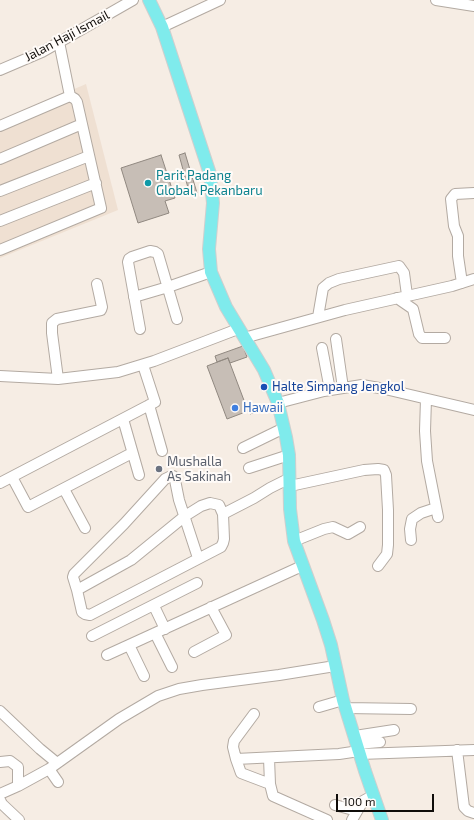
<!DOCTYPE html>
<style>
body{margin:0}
#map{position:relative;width:474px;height:820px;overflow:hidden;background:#f6ede4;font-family:"Exo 2",sans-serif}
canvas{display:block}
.scale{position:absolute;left:336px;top:794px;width:98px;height:18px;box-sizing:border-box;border:2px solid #100d0a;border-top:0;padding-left:5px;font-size:12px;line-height:14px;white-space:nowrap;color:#100d0a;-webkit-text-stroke:3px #fffbf8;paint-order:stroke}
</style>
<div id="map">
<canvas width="474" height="820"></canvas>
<div class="scale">100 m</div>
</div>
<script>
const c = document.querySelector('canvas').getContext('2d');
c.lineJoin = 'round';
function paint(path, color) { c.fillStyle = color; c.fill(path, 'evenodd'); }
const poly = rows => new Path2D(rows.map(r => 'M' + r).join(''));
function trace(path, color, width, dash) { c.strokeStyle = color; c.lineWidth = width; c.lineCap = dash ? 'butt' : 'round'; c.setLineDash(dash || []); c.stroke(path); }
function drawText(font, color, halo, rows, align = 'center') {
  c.font = font + ' "Exo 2",sans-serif'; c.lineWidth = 4; c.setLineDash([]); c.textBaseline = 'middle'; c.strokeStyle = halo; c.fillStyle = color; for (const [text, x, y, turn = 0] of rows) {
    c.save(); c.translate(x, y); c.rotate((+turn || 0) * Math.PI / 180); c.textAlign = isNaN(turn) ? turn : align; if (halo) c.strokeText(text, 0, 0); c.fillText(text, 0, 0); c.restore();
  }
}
paint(poly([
 [86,84,118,210,0,258,0,121]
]), '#efe0d2');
const building = poly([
 [185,153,197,193,190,195,179,155,185,153],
 [161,155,175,198,165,201,169,213,138,223,121,168,161,155],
 [243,346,247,357,230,363,228,358,217,362,215,356,243,346],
 [228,358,248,411,227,419,207,366,228,358],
 [264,405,265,409,250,414,248,410,264,405]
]);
paint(building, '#c7beb6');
trace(building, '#908880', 1);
const minor = poly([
 [436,0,474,6],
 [162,27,220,0],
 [59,42,70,96],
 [0,70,42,52,133,0],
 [0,126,70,96,75,99,77,102,101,208,0,250],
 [0,159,82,124],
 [0,191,89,156],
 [0,221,96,183],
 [462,283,458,256,458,236,454,226,451,199,455,194,474,193],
 [134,297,168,287,211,272],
 [397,298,413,309,419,334,422,338,445,338],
 [318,317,323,288,329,283,339,279,399,266,404,273,407,295],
 [140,329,128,262,129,259,132,257,150,251,155,252,158,254,177,319],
 [244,338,345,310,452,286,474,279],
 [336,339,343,388],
 [322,348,330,390],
 [0,376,58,379,118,372,154,361,238,329],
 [58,379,52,333,52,323,57,319,101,310,102,307,97,284],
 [426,399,425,431,427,461,438,517],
 [278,403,324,391,362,385,385,389,474,410],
 [149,405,162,451],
 [123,419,139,475],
 [243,448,284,428],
 [249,468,289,455],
 [12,477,28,507,132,453],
 [0,483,155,402,143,365],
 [290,486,364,470,378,469,384,470,386,475,388,510,388,545,387,554,378,566],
 [64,489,85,528],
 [210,503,219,505,223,514,224,539,223,543,221,547,90,615,85,614,82,612,77,590,131,560,185,516,201,506,210,503],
 [223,514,254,498,270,488,290,478],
 [411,540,410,529,412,519,421,513,436,508],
 [294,541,324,529,333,527,348,534,360,527],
 [77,590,73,577,74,574,124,524,165,479,171,476,173,476,175,480,179,500,198,558],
 [154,606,165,629],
 [155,633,172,667],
 [92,636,197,583],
 [129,645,144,676],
 [194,652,226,635,211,607],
 [107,655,302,566],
 [319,707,343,700],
 [346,708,411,709],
 [0,711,40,749,57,763],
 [254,714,234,741,233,747,236,759,339,754,359,751],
 [355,736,394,730],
 [357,744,380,742],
 [457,750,464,807,468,811,474,813],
 [360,754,474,750],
 [269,758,270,784,273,796,327,820],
 [236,759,241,773,270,784],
 [0,762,10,761,18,767,18,786],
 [49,769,58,782],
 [0,794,18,786,49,769,119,719,158,696,179,689,202,685,279,675,335,666],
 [0,800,2,804,19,820],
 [335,805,357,811],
 [352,820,363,801,374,795]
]);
const major = poly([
 [149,0,162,27,210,174,213,203,209,249,211,272,226,307,264,370,278,403,286,437,289,455,290,509,294,541,323,620,331,645,343,700,365,771,382,820]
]);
trace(minor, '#b3aaa2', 12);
trace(major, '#cfcfce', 14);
trace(minor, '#fff', 10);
trace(major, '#7febec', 12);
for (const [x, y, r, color] of [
 [148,183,4,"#0f9aa8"],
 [264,387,4,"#1a4fb4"],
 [235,408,4,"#3f7fe0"],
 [159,469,4,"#6b7280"]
]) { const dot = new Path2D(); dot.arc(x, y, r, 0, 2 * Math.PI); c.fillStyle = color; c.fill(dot); trace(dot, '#fffbf8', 1.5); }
drawText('13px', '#100d0a', '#fffbf8', [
 ["Jalan Haji Ismail",67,36,-28]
]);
drawText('13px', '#0d838f', '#fffbf8', [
 ["Parit Padang",156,176],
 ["Global, Pekanbaru",156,191]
], 'left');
drawText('13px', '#164399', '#fffbf8', [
 ["Halte Simpang Jengkol",272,387]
], 'left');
drawText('13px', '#366cbe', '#fffbf8', [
 ["Hawaii",243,408]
], 'left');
drawText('13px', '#5b616d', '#fffbf8', [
 ["Mushalla",167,462],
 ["As Sakinah",167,477]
], 'left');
</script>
